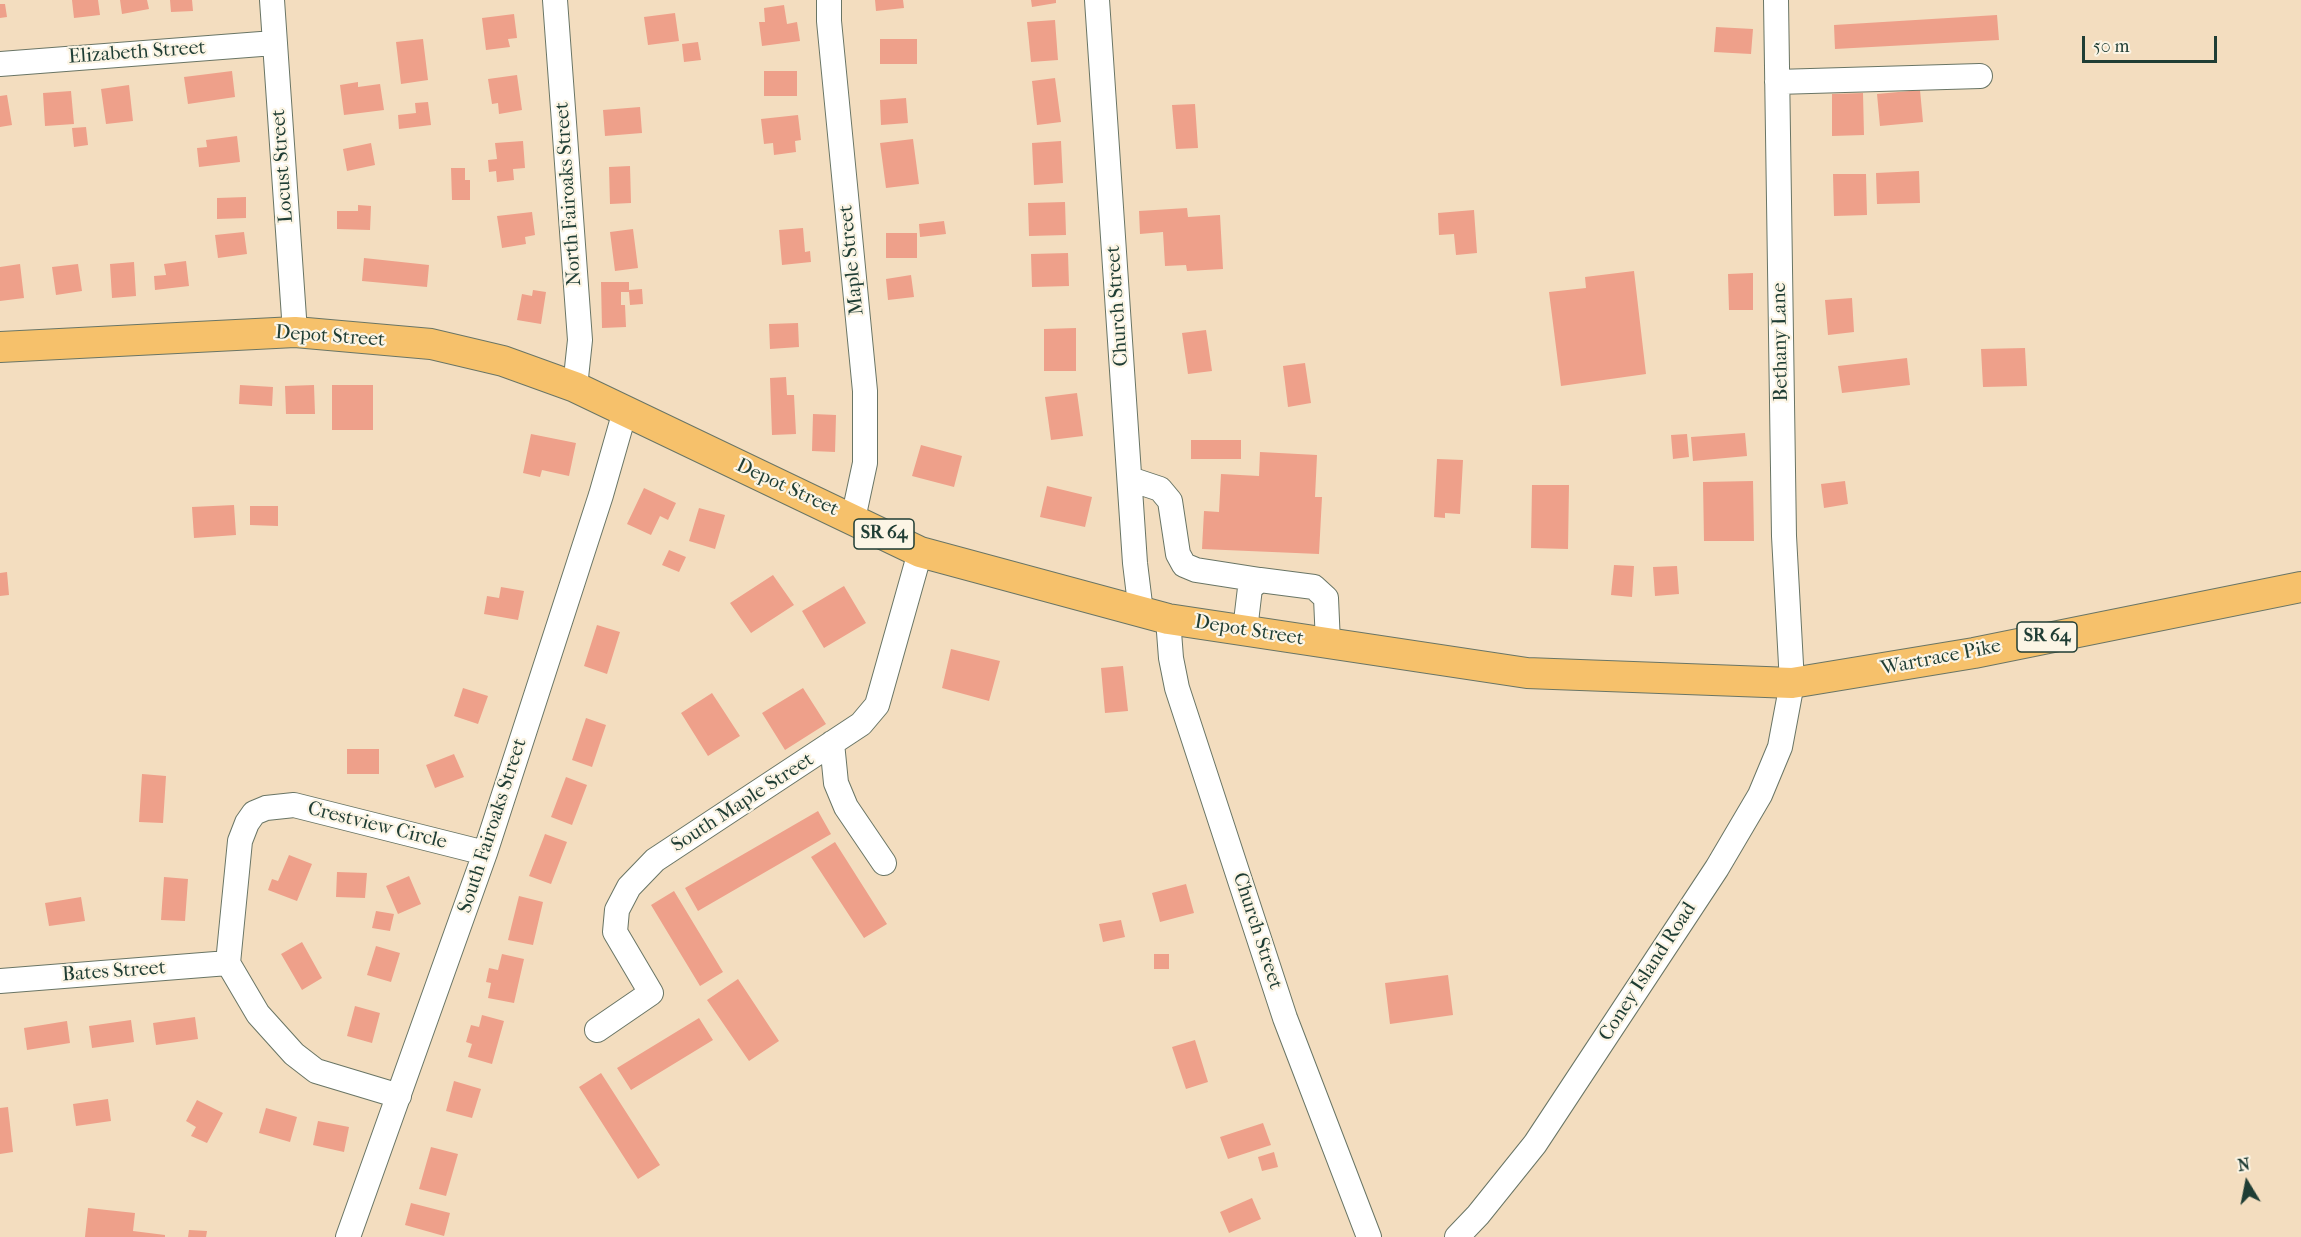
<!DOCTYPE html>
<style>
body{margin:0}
#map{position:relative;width:2301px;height:1237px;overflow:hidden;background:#f3ddbf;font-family:"IM FELL French Canon",serif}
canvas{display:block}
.north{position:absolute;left:2217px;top:1153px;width:60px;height:60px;-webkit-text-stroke:4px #fcf5e5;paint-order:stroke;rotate:350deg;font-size:16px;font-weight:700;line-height:24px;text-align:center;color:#1f3d34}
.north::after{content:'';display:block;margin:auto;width:21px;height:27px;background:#1f3d34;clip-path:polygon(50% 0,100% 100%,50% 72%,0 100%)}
.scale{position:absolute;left:2082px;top:36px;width:135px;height:27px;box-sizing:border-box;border:3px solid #1f3d34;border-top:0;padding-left:8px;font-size:18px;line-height:21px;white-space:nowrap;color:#1f3d34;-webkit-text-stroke:4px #fcf5e5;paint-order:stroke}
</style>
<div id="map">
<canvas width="2301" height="1237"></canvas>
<div class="north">N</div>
<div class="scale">50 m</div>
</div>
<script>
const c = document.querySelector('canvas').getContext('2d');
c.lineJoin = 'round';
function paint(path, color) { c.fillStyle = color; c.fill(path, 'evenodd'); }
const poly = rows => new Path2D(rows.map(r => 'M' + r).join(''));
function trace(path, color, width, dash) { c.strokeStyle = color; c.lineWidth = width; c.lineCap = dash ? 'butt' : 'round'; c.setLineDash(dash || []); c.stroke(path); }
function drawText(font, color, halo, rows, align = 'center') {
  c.font = font + ' "IM FELL French Canon",serif'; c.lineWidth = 4.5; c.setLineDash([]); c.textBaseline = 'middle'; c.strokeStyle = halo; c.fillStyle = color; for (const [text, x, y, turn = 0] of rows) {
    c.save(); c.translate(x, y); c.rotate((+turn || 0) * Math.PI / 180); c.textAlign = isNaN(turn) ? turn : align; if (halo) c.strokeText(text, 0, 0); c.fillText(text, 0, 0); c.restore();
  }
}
paint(poly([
 [72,0,98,0,100,15,74,18],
 [120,0,147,0,149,9,122,14],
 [170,0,192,0,193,11,171,12],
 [875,0,903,0,904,8,876,11],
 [1031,0,1056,0,1056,3,1032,7],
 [0,4,5,4,7,17,0,18],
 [784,5,787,24,797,22,800,41,762,46,759,22,765,22,764,8],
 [675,13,679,41,648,45,644,17],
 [514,14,517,38,508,39,510,47,486,50,482,18],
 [1997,15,1999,40,1835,49,1834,25],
 [1055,20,1058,60,1031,62,1027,22],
 [1716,27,1753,29,1751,54,1714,52],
 [423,39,428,80,401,84,396,42],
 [880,39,917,39,917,64,880,64],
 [698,42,701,60,684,62,682,44],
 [232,71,235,97,188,104,184,77],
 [764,71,797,71,797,96,764,96],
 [517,75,522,110,499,114,498,103,492,104,488,79],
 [1055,78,1061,122,1037,125,1032,81],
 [358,82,358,87,380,84,384,110,344,115,340,85],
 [129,85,133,121,106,124,101,89],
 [1920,90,1923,122,1880,126,1877,94],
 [71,91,74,124,45,126,43,93],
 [1863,93,1864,135,1832,136,1832,94],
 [7,95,12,125,0,127,0,96],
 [906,98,908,123,881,125,880,100],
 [428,102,431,125,399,129,398,115,416,113,415,103],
 [1195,104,1198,148,1176,149,1172,105],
 [640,107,642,133,605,136,603,110],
 [798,115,801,140,795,141,796,152,774,155,773,143,764,144,761,119],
 [86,127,88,145,74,147,72,128],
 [237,136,240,162,199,167,197,148,207,147,206,140],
 [913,139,919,184,886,188,880,143],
 [523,141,525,168,513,169,514,180,497,182,496,171,489,172,488,160,497,159,495,143],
 [1061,141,1063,183,1034,185,1032,143],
 [371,143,375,165,347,171,343,149],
 [630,166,631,203,610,204,609,167],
 [451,168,465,168,465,180,470,180,470,200,452,200],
 [1919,171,1920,203,1877,204,1876,173],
 [1833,174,1866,174,1867,215,1834,216],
 [246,197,246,218,217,219,217,198],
 [1065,202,1066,235,1029,236,1028,203],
 [358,205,371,206,370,230,337,229,337,211,358,211],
 [1187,208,1188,217,1220,215,1223,269,1187,271,1186,265,1165,266,1163,232,1140,234,1139,211],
 [1474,210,1477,253,1456,255,1454,234,1439,235,1438,213],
 [532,212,535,235,525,237,526,244,502,248,497,216],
 [944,221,946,234,920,237,919,224],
 [803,228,805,252,810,251,811,262,782,265,779,230],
 [633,229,638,268,615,271,610,232],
 [244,232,247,254,218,258,215,235],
 [886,233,917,233,917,258,886,258],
 [1068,253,1069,286,1032,287,1031,254],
 [364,258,429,265,427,287,362,281],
 [186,261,189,286,155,290,154,276,166,275,164,264],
 [134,262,136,296,112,298,110,264],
 [20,264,24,298,0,301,0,267],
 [78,264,82,291,56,295,52,267],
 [1634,271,1646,374,1561,386,1549,292,1586,288,1585,277],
 [1753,273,1753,310,1729,310,1728,274],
 [911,275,914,297,888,300,886,279],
 [601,282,629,282,629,290,642,289,643,304,630,305,629,292,621,292,621,305,625,305,626,327,602,328],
 [533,290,546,292,541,324,517,320,522,294,532,296],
 [1852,298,1854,332,1828,335,1825,300],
 [798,323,799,347,770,349,769,324],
 [1076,328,1076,371,1044,371,1044,329],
 [1206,330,1212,371,1188,374,1182,333],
 [2025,348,2027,386,1983,387,1981,349],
 [1907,358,1910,385,1842,393,1838,366],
 [1305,363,1311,403,1288,407,1283,366],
 [786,377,787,395,794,395,796,434,772,435,770,378],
 [240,385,273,387,272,406,239,404],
 [314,385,315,414,286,414,285,386],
 [332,385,373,385,373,430,332,430],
 [1077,393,1083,436,1051,440,1045,397],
 [813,414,836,415,835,452,812,451],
 [1745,433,1747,456,1693,461,1691,437],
 [531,434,576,443,569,476,542,470,540,477,523,473],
 [1687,434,1689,457,1673,459,1671,435],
 [1191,440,1241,440,1241,459,1191,459],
 [921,445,962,456,954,487,912,476],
 [1260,452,1317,455,1315,497,1322,497,1319,554,1202,549,1204,511,1219,512,1221,474,1259,476],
 [1437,459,1463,460,1460,514,1445,513,1445,518,1434,517],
 [1753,481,1754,541,1704,541,1703,482],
 [1845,481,1848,504,1824,508,1821,484],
 [1532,485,1569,485,1568,549,1531,548],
 [1047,486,1092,497,1085,527,1040,517],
 [644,488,676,503,668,520,660,516,651,535,627,524],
 [234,505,236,535,194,538,192,507],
 [250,506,278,506,278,526,250,525],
 [699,508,725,515,715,549,689,541],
 [669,550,686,557,679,572,662,565],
 [1614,565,1634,566,1632,597,1611,595],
 [1677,566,1679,594,1655,596,1653,567],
 [7,572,9,595,0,596,0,573],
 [773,575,794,605,751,633,730,603],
 [844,586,866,623,824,648,802,611],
 [501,587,524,591,518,620,484,614,487,596,499,598],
 [597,625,620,632,607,674,584,666],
 [951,649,1000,661,989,701,942,688],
 [1123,666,1128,711,1105,713,1101,668],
 [463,688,488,696,478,724,454,716],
 [803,688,826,724,785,750,762,713],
 [712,693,740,736,708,756,681,713],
 [586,718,606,725,592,767,572,760],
 [347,749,379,749,379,774,347,774],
 [454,754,464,777,435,788,426,765],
 [142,774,166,776,163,823,139,822],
 [566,777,587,785,572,825,551,817],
 [818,811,831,834,698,911,685,888],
 [545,834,567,842,551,884,529,876],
 [835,842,887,924,864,938,811,857],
 [289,855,312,864,297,901,268,890,272,879,278,881],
 [337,872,367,873,365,898,336,897],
 [409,876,421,904,398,914,386,886],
 [164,877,188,879,185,921,161,920],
 [1186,884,1194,913,1160,922,1152,893],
 [674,891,723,972,700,986,651,905],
 [519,896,543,902,533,945,508,940],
 [81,897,85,921,49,926,45,903],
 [376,911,394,914,390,931,372,928],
 [1121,920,1125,937,1103,942,1099,924],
 [302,942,322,978,302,990,281,954],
 [376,946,400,953,391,982,367,975],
 [502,954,524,959,514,1003,488,998,491,983,486,982,489,968,498,970],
 [1154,954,1169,954,1169,969,1154,969],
 [1448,975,1453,1015,1390,1024,1385,983],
 [738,979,779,1041,749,1061,707,1000],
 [355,1006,380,1013,372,1043,347,1036],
 [482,1015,504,1021,492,1064,468,1057,472,1044,466,1042,471,1025,479,1027],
 [195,1017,198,1039,156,1045,153,1023],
 [699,1018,713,1040,631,1090,617,1068],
 [131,1020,134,1042,92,1048,89,1026],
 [67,1021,70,1043,27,1050,24,1028],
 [1195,1040,1208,1082,1186,1089,1172,1047],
 [601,1073,660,1165,638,1179,579,1087],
 [454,1081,481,1089,472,1118,446,1111],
 [108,1099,111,1121,76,1126,73,1104],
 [197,1100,223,1113,207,1143,191,1136,196,1127,186,1121],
 [8,1107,13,1152,0,1154,0,1108],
 [266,1108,297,1117,290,1142,259,1133],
 [318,1121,349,1127,344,1152,313,1145],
 [1263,1123,1271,1145,1228,1159,1220,1137],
 [431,1147,458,1154,446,1196,419,1189],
 [1274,1152,1278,1167,1262,1171,1258,1157],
 [1252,1198,1261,1219,1229,1233,1220,1212],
 [411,1203,450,1213,444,1236,405,1225],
 [88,1208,135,1213,133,1231,165,1235,165,1237,85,1237],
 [189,1230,207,1231,206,1237,188,1237]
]), '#eea08a');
const minor = poly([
 [272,0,295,332],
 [555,0,580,340,575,387],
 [829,0,829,21,865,391,865,463,853,519],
 [1097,0,1135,563,1141,612],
 [0,64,274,43],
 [1777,82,1980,76],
 [1130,479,1160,489,1170,501,1178,554,1184,565,1196,570,1260,580],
 [1168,619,1171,658,1177,688,1285,1018,1369,1237],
 [1245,630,1250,588,1260,580,1314,587,1326,598,1328,643],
 [832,743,836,783,846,807,884,863],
 [0,981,228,963],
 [597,1030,651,993,615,932,617,910,629,887,655,860,861,724,877,705,920,552],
 [399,1096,316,1071,294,1054,258,1014,228,963,240,841,247,823,254,813,266,808,294,805,485,853],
 [348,1237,485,853,601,495,625,411],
 [1457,1237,1478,1215,1535,1144,1717,868,1760,795,1780,747,1792,683,1784,536,1776,0]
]);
const major = poly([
 [0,347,295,332,431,344,503,361,575,387,920,552,1168,619,1527,673,1792,683,1974,653,2301,587]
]);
trace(minor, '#697565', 26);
trace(major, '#697565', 32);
trace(minor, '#fff', 24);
trace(major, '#f6c16b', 30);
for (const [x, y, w] of [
 [884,534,60],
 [2047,637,60]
]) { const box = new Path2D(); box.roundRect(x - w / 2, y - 15, w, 30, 4.5); c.fillStyle = '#fcf5e5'; c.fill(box); trace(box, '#1f3d34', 1.5); }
drawText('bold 18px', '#1f3d34', null, [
 ["SR 64",884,534],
 ["SR 64",2047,637]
]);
drawText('20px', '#1f3d34', '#fcf5e5', [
 ["Elizabeth Street",137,53,-4],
 ["Locust Street",283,166,-94],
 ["North Fairoaks Street",569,194,-94],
 ["Maple Street",852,260,-96],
 ["Church Street",1118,306,-94],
 ["Depot Street",330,337,4],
 ["Bethany Lane",1781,342,-91],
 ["Depot Street",787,488,25],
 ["Depot Street",1249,631,9],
 ["Wartrace Pike",1941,658,-11],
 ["South Maple Street",743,803,-33],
 ["Crestview Circle",377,826,14],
 ["South Fairoaks Street",493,826,-72],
 ["Church Street",1257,931,72],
 ["Bates Street",114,972,-4],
 ["Coney Island Road",1648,972,-57]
]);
</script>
